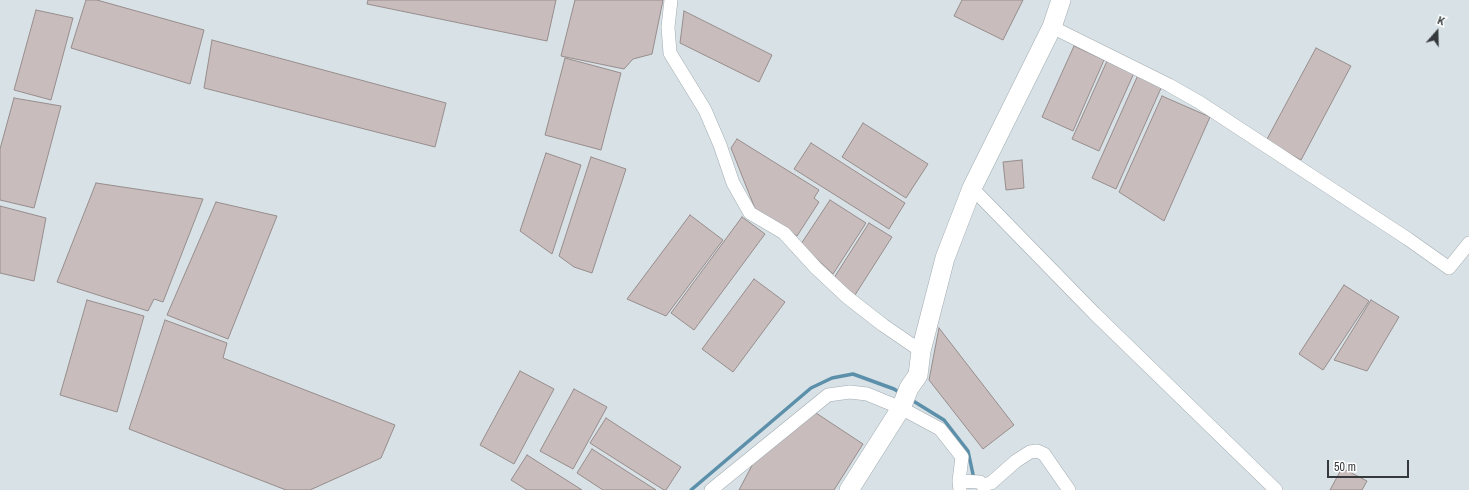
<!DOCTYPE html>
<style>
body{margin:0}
#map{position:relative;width:1469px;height:490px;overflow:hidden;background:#d7e1e6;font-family:"Archivo Narrow",sans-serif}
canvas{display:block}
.north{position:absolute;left:1417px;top:12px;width:40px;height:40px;-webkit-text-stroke:3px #fff;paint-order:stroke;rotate:20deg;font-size:11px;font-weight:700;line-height:16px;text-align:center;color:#35393b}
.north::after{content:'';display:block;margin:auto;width:14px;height:18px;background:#35393b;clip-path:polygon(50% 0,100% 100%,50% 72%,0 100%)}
.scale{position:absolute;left:1327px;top:460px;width:82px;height:18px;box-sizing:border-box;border:2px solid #35393b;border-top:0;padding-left:5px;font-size:12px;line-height:14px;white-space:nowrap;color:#35393b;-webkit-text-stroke:3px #fff;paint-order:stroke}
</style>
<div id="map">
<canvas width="1469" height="490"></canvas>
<div class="north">K</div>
<div class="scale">50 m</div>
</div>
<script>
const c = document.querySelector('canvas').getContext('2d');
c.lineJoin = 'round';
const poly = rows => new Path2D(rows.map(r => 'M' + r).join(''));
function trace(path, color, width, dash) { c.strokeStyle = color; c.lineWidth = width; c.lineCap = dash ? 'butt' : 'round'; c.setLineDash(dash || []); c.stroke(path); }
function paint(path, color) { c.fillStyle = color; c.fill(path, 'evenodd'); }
trace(poly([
 [910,399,944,420,968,451,974,479],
 [691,490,811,388,832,378,853,374,894,389,902,394]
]), '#5c90aa', 3.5);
const building = poly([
 [86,0,97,0,204,30,190,84,71,48,86,0],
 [368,0,556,0,547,41,367,4,368,0],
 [575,0,663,0,652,54,633,59,624,69,561,56,575,0],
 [962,0,1023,0,1003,40,954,16,962,0],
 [36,10,73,18,51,100,14,90,36,10],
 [684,11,772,55,759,82,680,43,684,11],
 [212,40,446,103,435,147,204,88,212,40],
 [1074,46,1104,60,1073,131,1042,117,1074,46],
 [1316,48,1351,66,1301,160,1266,141,1316,48],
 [565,58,621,73,601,150,545,135,565,58],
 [1107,61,1134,73,1099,151,1072,139,1107,61],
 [1138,75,1162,86,1116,189,1092,178,1138,75],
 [1162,96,1210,117,1164,221,1119,192,1162,96],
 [14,98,61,106,34,208,0,200,0,149,14,98],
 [863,123,928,164,906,198,842,157,863,123],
 [737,139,819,190,814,198,819,202,797,236,756,211,731,148,737,139],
 [811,143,905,203,889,229,794,169,811,143],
 [546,153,581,165,552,254,520,231,546,153],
 [591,157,626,169,592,273,574,267,559,256,591,157],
 [1022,160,1024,188,1006,190,1003,162,1022,160],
 [96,183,203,199,163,302,154,299,148,311,57,282,96,183],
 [830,200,866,223,833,274,801,244,830,200],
 [216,202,277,216,228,339,167,315,216,202],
 [0,206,46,218,34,281,0,273,0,206],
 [690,215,723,240,666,316,627,299,690,215],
 [742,217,765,234,694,330,671,313,742,217],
 [869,223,892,237,855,295,832,281,869,223],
 [754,279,785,302,733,372,702,349,754,279],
 [1344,285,1369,301,1323,370,1299,354,1344,285],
 [87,300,144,316,117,412,60,395,87,300],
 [1371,300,1399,317,1367,371,1334,360,1371,300],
 [165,320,227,343,223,358,395,425,381,458,310,490,286,490,129,429,165,320],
 [939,328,1014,425,983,449,929,380,939,328],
 [520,371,554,389,514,464,480,445,520,371],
 [574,389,607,407,573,469,540,451,574,389],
 [816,413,863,444,834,490,739,490,756,458,816,413],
 [606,418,681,467,666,490,664,490,590,443,606,418],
 [592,449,656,490,603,490,577,473,592,449],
 [527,455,582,490,527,490,511,480,527,455],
 [1342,468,1367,481,1362,490,1330,490,1342,468]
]);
paint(building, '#c8bcbc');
trace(building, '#978d8c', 1);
const street = poly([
 [671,0,668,27,670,53,705,110,720,145,733,183,750,213,784,233,816,268,847,297,883,325,921,351],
 [1052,27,1169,85,1199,102,1408,239,1449,268,1469,243],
 [972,188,1094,313,1276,490],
 [959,481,980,482,982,485,991,483,1016,461,1030,452,1037,451,1044,454,1069,490],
 [711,490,828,395,850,392,867,394,901,408,940,429,962,457,959,481,960,490]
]);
const secondary = poly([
 [849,490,901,408,909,388,918,375,921,351,945,258,972,188,1052,27,1061,0]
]);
trace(street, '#a2acb1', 14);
trace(secondary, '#a2acb1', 20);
trace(street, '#fff', 13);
trace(secondary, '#fff', 19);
</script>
